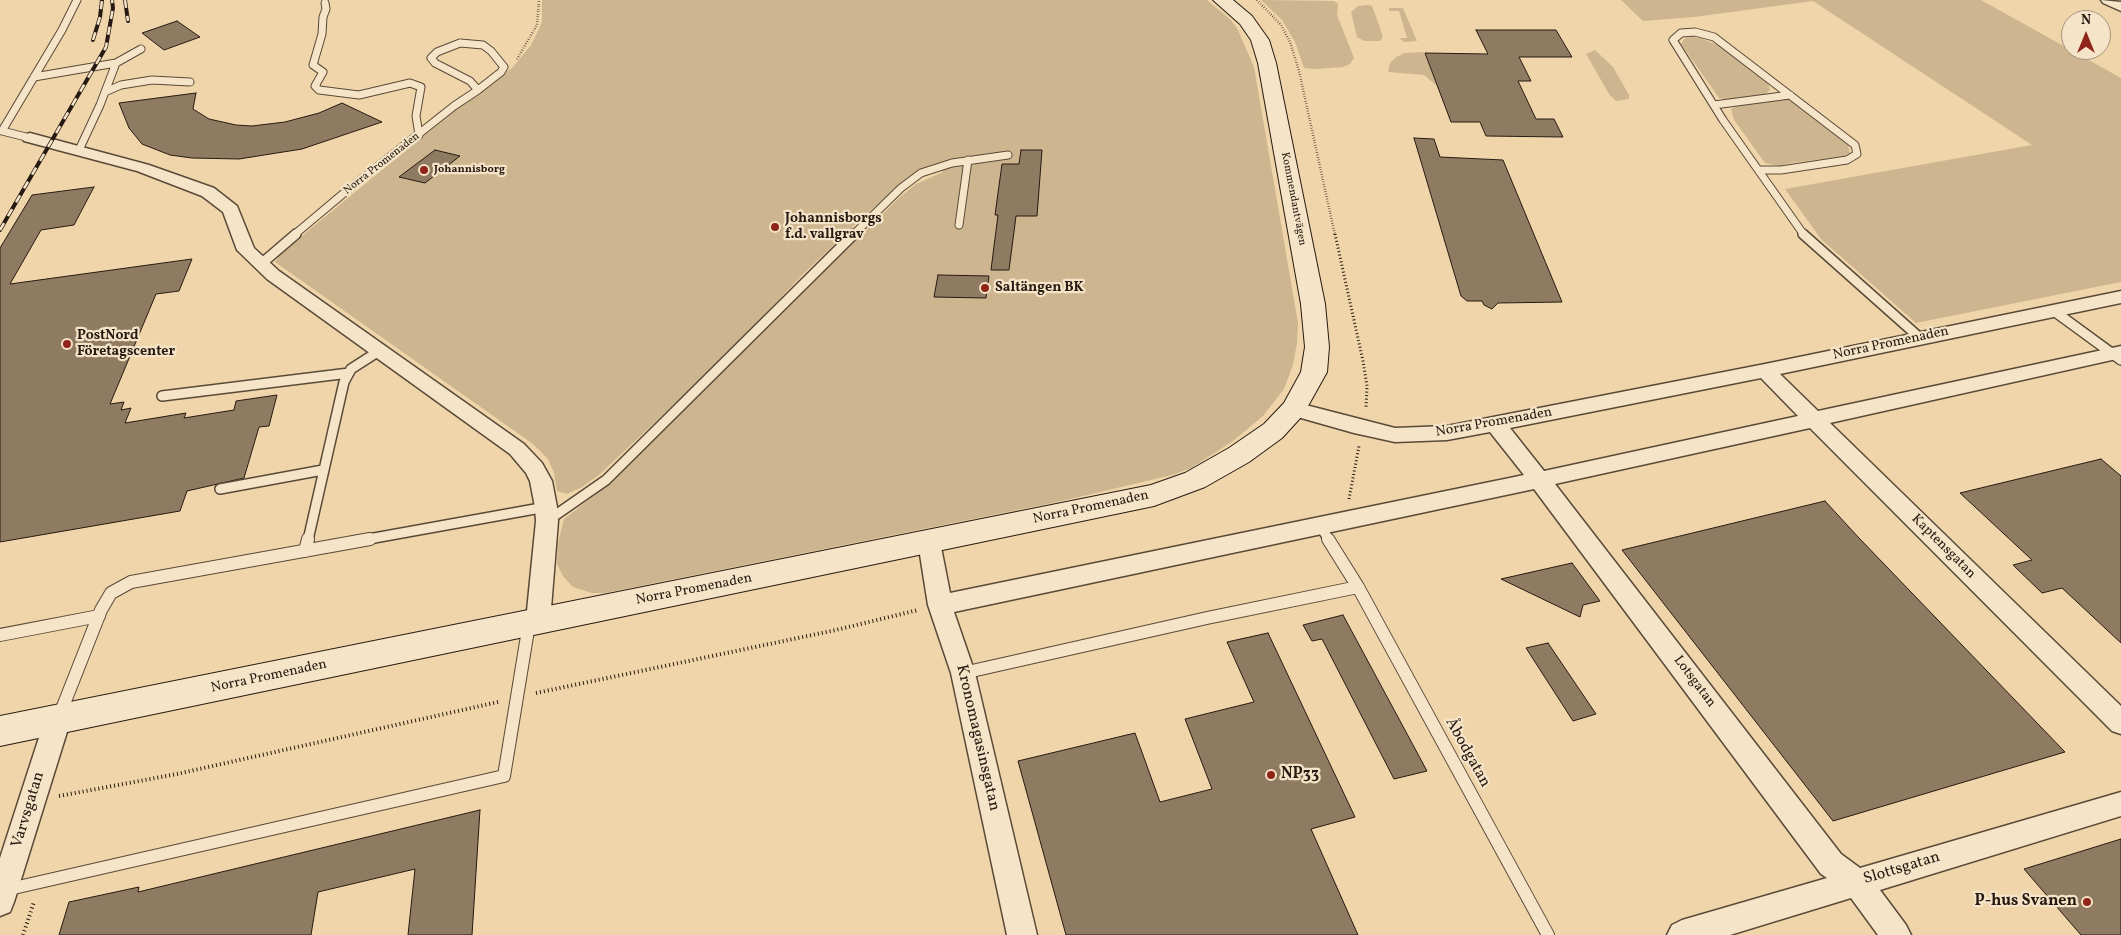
<!DOCTYPE html>
<meta charset="utf-8">
<style>
body{margin:0}
#map{position:relative;width:2121px;height:935px;overflow:hidden;background:#efd5a9;font-family:Vollkorn,serif}
canvas{display:block}
.north{position:absolute;left:2061px;top:10px;width:50px;height:50px;box-sizing:border-box;background:#f5e4c7;border:1px solid #a3937f;border-radius:50%;rotate:0deg;font-size:14px;font-weight:700;line-height:20px;text-align:center;color:#271a12}
.north::after{content:'';display:block;margin:auto;width:18px;height:22px;background:#8f2418;clip-path:polygon(50% 0,100% 100%,50% 72%,0 100%)}
</style>
<div id="map">
<canvas width="2121" height="935"></canvas>
<div class="north">N</div>
</div>
<script>
const c = document.querySelector('canvas').getContext('2d');
c.lineJoin = 'round';
function paint(path, color) { c.fillStyle = color; c.fill(path, 'evenodd'); }
const poly = rows => new Path2D(rows.map(r => 'M' + r).join(''));
function trace(path, color, width, dash) { c.strokeStyle = color; c.lineWidth = width; c.lineCap = dash ? 'butt' : 'round'; c.setLineDash(dash || []); c.stroke(path); }
function drawText(font, color, halo, rows, align = 'center') {
  c.font = font + ' Vollkorn,serif'; c.lineWidth = 4.5; c.setLineDash([]); c.textBaseline = 'middle'; c.strokeStyle = halo; c.fillStyle = color; for (const [text, x, y, turn = 0] of rows) {
    c.save(); c.translate(x, y); c.rotate((+turn || 0) * Math.PI / 180); c.textAlign = isNaN(turn) ? turn : align; if (halo) c.strokeText(text, 0, 0); c.fillText(text, 0, 0); c.restore();
  }
}
paint(poly([
 [542,0,1207,0,1231,20,1238,30,1254,67,1298,323,1297,343,1293,365,1284,389,1263,416,1233,441,1191,468,1172,475,1062,501,605,593,592,593,573,587,563,576,557,564,558,543,564,519,612,482,900,197,916,184,943,172,935,164,918,172,863,217,802,275,725,356,599,475,582,487,567,494,557,491,554,473,548,459,533,444,275,262,280,255,309,230,371,179,458,108,500,78,513,67,531,45,537,33,542,22],
 [1261,0,1334,1,1338,4,1337,15,1354,58,1350,64,1343,67,1316,69,1304,68,1295,42,1282,20],
 [1621,0,1981,0,2121,78,2121,282,1916,323,1821,239,1785,189,2032,145,1813,1,1694,17,1643,21],
 [1368,5,1372,6,1374,11,1383,37,1380,41,1364,41,1357,37,1351,12,1358,6],
 [1389,8,1403,8,1417,41,1404,42,1399,38,1407,38,1399,11,1389,11],
 [1692,37,1700,38,1720,46,1768,83,1770,90,1764,95,1752,97,1730,100,1719,98,1681,44,1685,38],
 [1595,50,1613,67,1629,95,1629,99,1616,101,1609,94,1586,54],
 [1422,52,1425,53,1437,86,1424,75,1388,72,1390,63,1396,57,1405,53],
 [1785,99,1794,102,1840,137,1848,145,1850,153,1846,156,1790,163,1780,166,1765,163,1734,120,1731,109,1740,105]
]), '#cdb58f');
const building = poly([
 [177,21,200,37,164,50,142,33,177,21],
 [1476,30,1556,30,1572,57,1519,57,1531,81,1518,81,1536,119,1554,119,1563,137,1486,136,1480,122,1451,122,1425,53,1488,54,1476,30],
 [196,93,193,109,209,119,236,125,252,126,285,122,319,113,342,103,382,122,302,149,239,159,192,158,170,155,142,144,129,128,119,103,196,93],
 [1414,138,1434,139,1440,157,1503,160,1562,302,1498,303,1492,309,1484,305,1482,301,1467,301,1461,296,1414,138],
 [435,150,460,156,425,183,399,177,435,150],
 [1021,150,1042,150,1037,216,1016,216,1009,270,991,270,998,215,995,215,1002,164,1019,164,1021,150],
 [94,187,74,225,41,230,10,284,192,259,179,291,156,294,110,404,124,402,121,410,131,408,125,423,186,413,184,418,234,410,236,401,277,395,269,426,259,427,244,478,187,491,180,511,0,542,0,248,32,195,94,187],
 [938,275,989,276,986,298,934,297,938,275],
 [2101,459,2121,476,2121,643,2062,588,2042,593,2013,565,2032,560,1960,493,2101,459],
 [1825,501,1859,538,2065,752,1833,821,1622,550,1825,501],
 [1572,563,1600,601,1583,605,1580,617,1501,579,1572,563],
 [1343,615,1427,771,1394,779,1322,639,1312,641,1303,625,1343,615],
 [1268,633,1355,817,1311,829,1358,935,1066,935,1018,761,1135,733,1160,802,1212,789,1185,719,1254,702,1227,642,1268,633],
 [1548,643,1596,714,1573,721,1526,648,1548,643],
 [480,810,472,935,408,935,415,869,318,892,311,935,59,935,69,902,139,887,138,892,480,810],
 [2121,839,2121,935,2081,935,2024,869,2121,839]
]);
paint(building, '#8f7b61');
trace(building, '#271a12', 1);
const laneFar2 = poly([
 [325,3,326,9,323,17,322,34,313,65,323,72,315,86,319,90,359,95,410,83,421,87,416,116,419,135],
 [460,43,483,45,491,51,504,67,501,72,478,90,470,81,435,63,431,58,437,52,460,43],
 [34,77,116,63],
 [105,92,121,85,152,80,190,82],
 [1714,105,1790,95],
 [30,138,2,131,62,30,77,0],
 [79,150,100,105,116,63,141,49],
 [1759,170,1781,170,1847,160,1857,154,1855,145,1714,37,1695,32,1681,33,1673,40,1723,120,1804,235],
 [959,225,968,160],
 [294,235,344,193,454,106,478,90],
 [853,235,901,188,921,173,952,163,1008,155]
]);
const laneFar1 = poly([
 [1803,234,1920,338],
 [261,264,296,234],
 [2054,311,2121,360],
 [162,396,349,373],
 [220,489,323,470],
 [547,521,606,480,854,234],
 [1319,524,1329,540],
 [308,540,344,382,351,369,379,351],
 [363,540,546,507]
]);
const lane = poly([
 [305,551,308,539],
 [1358,587,1548,935],
 [0,635,99,616],
 [963,673,1207,618,1358,587,1328,539],
 [60,714,101,610,111,593,131,582,370,539],
 [5,890,504,776,529,624]
]);
const street = poly([
 [2101,0,2121,2,2121,11,2103,3,2101,0],
 [30,133,149,165,214,188,237,206,254,248,279,271,524,444,542,463,552,481,557,507,558,521,550,621,546,628,538,631,530,628,526,621,536,521,535,507,530,481,526,473,510,454,267,279,237,250,223,212,202,196,137,171,24,141,22,138,24,135,30,133],
 [2121,291,2121,303,1780,374,1818,411,2121,346,2121,358,1830,423,2121,706,2121,734,2112,731,1810,428,1555,484,1841,854,1860,868,2121,792,2121,816,1880,890,1906,925,1911,935,1878,935,1851,898,1730,935,1667,935,1672,925,1682,920,1827,878,1821,874,1534,489,954,612,975,673,1037,935,1007,935,951,673,928,605,918,542,921,536,929,533,937,536,940,542,950,593,1524,475,1490,432,1447,440,1395,442,1354,433,1287,414,1284,409,1287,404,1294,402,1395,428,1447,426,1765,364,2121,291],
 [1761,378,1798,416,1544,471,1510,428,1761,378],
 [58,708,67,711,71,719,14,902,10,912,0,916,0,858,45,719,49,711,58,708]
]);
const secondary = poly([
 [1213,0,1233,0,1252,16,1269,40,1276,63,1325,304,1329,347,1327,372,1303,415,1282,438,1249,462,1205,487,1154,506,0,746,0,716,1151,485,1185,473,1229,448,1264,424,1284,403,1301,372,1305,347,1301,304,1258,63,1251,40,1240,24,1213,0]
]);
trace(laneFar2, '#594938', 9);
trace(laneFar1, '#594938', 12);
trace(lane, '#594938', 14);
trace(street, '#594938', 3);
trace(secondary, '#271a12', 2);
trace(poly([
 [1257,0,1281,25,1290,42,1299,71,1335,235],
 [517,59,537,25,539,0]
]), '#271a12', 2.5, [0.5, 2]);
trace(poly([
 [1335,234,1363,361,1367,386,1366,408],
 [1349,499,1359,446]
]), '#271a12', 3, [1, 2.5]);
trace(poly([
 [536,693,836,630,918,610],
 [59,796,177,774,498,702],
 [23,935,34,902]
]), '#271a12', 4, [1, 3]);
trace(laneFar2, '#f5e4c7', 7);
trace(laneFar1, '#f5e4c7', 9);
trace(lane, '#f5e4c7', 12);
paint(street, '#f5e4c7');
paint(secondary, '#f5e4c7');
const rail = poly([
 [125,0,128,21],
 [93,40,100,17,102,0],
 [0,230,106,47,113,8,112,0]
]);
trace(rail, '#271a12', 4);
trace(rail, '#f5e4c7', 2.5, [8]);
for (const [x, y, r, color] of [
 [424,170,5,"#8f2418"],
 [775,227,5,"#8f2418"],
 [985,288,5,"#8f2418"],
 [67,344,5,"#8f2418"],
 [1271,775,5,"#8f2418"],
 [2087,902,5,"#8f2418"]
]) { const dot = new Path2D(); dot.arc(x, y, r, 0, 2 * Math.PI); c.fillStyle = color; c.fill(dot); trace(dot, '#f5e4c7', 2); }
drawText('11px', '#271a12', '#f5e4c7', [
 ["Norra Promenaden",382,164,-38],
 ["Kommendantvägen",1293,199,79]
]);
drawText('bold 11px', '#271a12', '#f5e4c7', [
 ["Johannisborg",434,170]
], 'left');
drawText('bold 14px', '#271a12', '#f5e4c7', [
 ["Johannisborgs",785,219],
 ["f.d. vallgrav",785,235],
 ["Saltängen BK",995,288],
 ["PostNord",77,336],
 ["Företagscenter",77,352]
], 'left');
drawText('14px', '#271a12', '#f5e4c7', [
 ["Norra Promenaden",1891,344,-12],
 ["Norra Promenaden",1494,423,-10],
 ["Norra Promenaden",1091,508,-12],
 ["Kaptensgatan",1943,547,45],
 ["Norra Promenaden",694,590,-11],
 ["Norra Promenaden",269,677,-12],
 ["Lotsgatan",1694,682,53]
]);
drawText('16px', '#271a12', '#f5e4c7', [
 ["Kronomagasinsgatan",977,738,77],
 ["Åbodgatan",1467,753,61],
 ["Varvsgatan",29,810,-73],
 ["Slottsgatan",1902,869,-17]
]);
drawText('bold 16px', '#271a12', '#f5e4c7', [
 ["NP33",1281,775],
 ["P-hus Svanen",2077,902,"right"]
], 'left');
</script>
